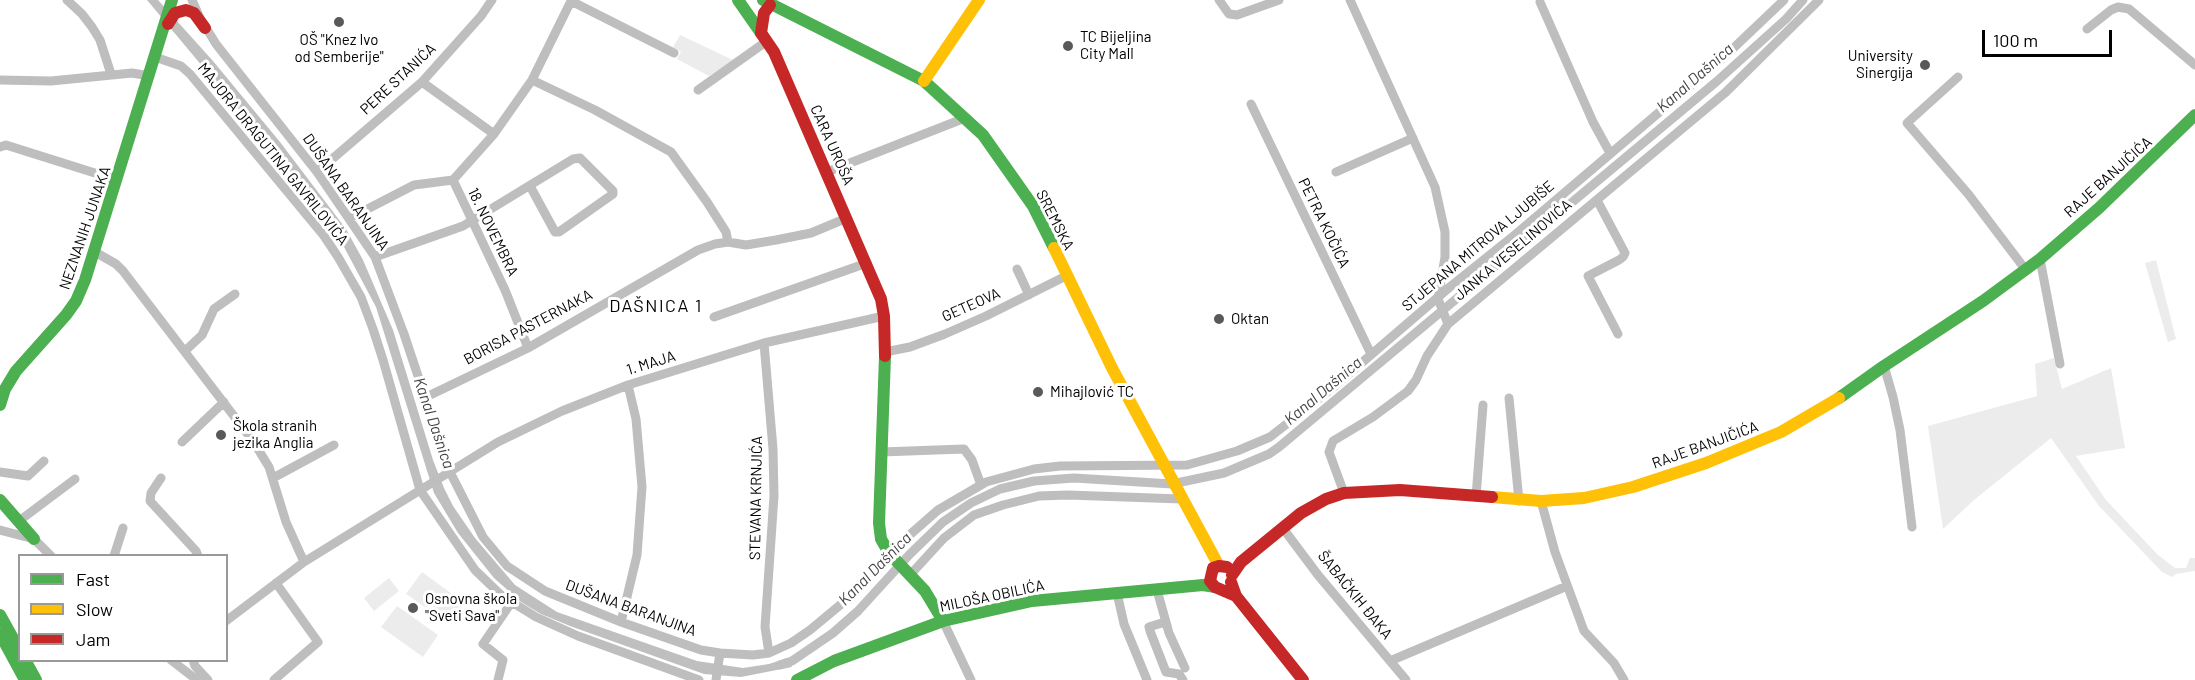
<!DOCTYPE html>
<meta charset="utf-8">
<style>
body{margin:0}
#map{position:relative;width:2195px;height:680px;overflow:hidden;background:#fff;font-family:Barlow,sans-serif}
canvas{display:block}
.legend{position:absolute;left:18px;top:554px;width:210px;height:108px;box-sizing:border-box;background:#fff;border:2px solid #999;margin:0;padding:8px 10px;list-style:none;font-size:18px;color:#000}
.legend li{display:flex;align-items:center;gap:12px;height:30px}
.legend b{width:30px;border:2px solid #999}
.scale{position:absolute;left:1982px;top:30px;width:130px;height:27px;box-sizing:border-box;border:3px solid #000;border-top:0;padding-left:8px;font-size:18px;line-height:21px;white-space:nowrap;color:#000;-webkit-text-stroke:4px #fff;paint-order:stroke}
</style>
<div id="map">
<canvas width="2195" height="680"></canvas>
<ul class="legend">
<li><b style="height:8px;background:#4caf50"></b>Fast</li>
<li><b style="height:8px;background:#ffc107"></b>Slow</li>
<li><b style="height:8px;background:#c62828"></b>Jam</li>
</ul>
<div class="scale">100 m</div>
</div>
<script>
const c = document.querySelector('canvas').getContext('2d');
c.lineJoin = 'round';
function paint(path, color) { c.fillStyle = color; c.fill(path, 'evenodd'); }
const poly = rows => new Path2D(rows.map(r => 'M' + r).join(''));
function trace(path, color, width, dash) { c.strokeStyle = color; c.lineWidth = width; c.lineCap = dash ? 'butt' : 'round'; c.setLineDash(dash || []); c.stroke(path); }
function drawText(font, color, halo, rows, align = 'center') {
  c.font = font + ' Barlow,sans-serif'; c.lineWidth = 6; c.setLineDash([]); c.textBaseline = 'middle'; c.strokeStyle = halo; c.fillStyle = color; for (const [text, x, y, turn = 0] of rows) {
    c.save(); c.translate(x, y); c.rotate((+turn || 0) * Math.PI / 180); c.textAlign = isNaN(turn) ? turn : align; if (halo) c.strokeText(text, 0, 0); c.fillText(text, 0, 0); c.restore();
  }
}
paint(poly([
 [680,35,733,60,709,76,677,59,681,52,673,47],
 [2156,260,2176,339,2168,342,2145,263],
 [2054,358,2062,389,2111,368,2125,448,2076,456,2106,500,2158,555,2175,568,2186,568,2190,558,2195,558,2195,571,2176,574,2172,577,2162,572,2099,506,2051,438,1974,500,1943,529,1928,426,2037,396,2035,364],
 [422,572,463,602,448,623,406,594],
 [389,578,399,591,374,611,364,598],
 [397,606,438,635,423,657,381,627]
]), '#ececec');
paint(poly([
 [147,0,158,0,213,61,280,142,346,229,363,260,393,330,433,460,444,488,453,506,475,538,515,585,557,612,697,661,743,668,769,664,787,658,792,667,741,677,704,674,570,626,541,614,521,602,494,578,458,533,434,493,376,307,328,217]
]), '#bfbfbf');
trace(poly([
 [780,665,792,661,833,633,858,611,910,554,943,522,971,503,1000,489,1034,481,1074,478,1172,484,1224,473,1269,454,1279,447,1716,82,1786,19,1803,0]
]), '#bfbfbf', 9);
trace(poly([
 [67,0,82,14,92,27,100,40,111,74],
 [192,0,200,18,216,44,317,172,375,257,404,334,450,472,483,537,507,566,545,591,621,622,701,650,720,653,753,655,769,653,791,643,810,630,851,596,889,553,938,510,986,482,1034,469,1060,466,1187,465,1237,451,1270,437,1330,390,1451,286,1516,234,1723,58,1784,0],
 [1219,0,1229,14,1237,15,1279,0],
 [1350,0,1435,187,1445,232,1445,257,1438,299,1448,324],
 [1540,2,1593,122,1610,153],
 [2087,29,2111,10,2118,7,2129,9,2195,65],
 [155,57,181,66,190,74,324,236,338,257,361,297,373,329,383,360,420,490,475,570,502,596,536,617,578,636,699,680],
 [1958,77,1907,123,1969,195,2025,269],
 [0,80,51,81,132,73,150,76],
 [532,80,571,1,674,53],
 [422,82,494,134],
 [698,90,767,41],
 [1251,104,1371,354],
 [0,147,6,145,117,180],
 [317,172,422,82,481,16,492,0],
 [827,172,965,118],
 [1336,172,1413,138],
 [1597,200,1625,253,1623,257,1619,260,1588,276,1618,334],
 [350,218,414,185,453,180],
 [95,252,116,264,123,271,253,441,269,467,286,522,304,562],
 [375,257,463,226,573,159,580,158,613,191,613,194,559,232,555,232,530,186],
 [2040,259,2060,364],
 [1017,269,1029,295],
 [714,317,867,263],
 [764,343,773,449,774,496,765,627,769,653],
 [528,348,505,290,453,180,494,134,532,80,595,110,671,152,707,202,726,232,728,242],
 [185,351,202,335,214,309,235,294],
 [885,352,910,347,945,334,986,316,1066,276],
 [1884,366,1893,397,1900,430,1912,527],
 [424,398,528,348,698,250,715,244,728,242,746,245,776,240,811,233,847,218],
 [1509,398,1519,501],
 [182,442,224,402],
 [881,452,964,449,972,460,981,485],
 [0,472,28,476,44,461],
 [161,478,151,493,150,501,196,551,198,556],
 [273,478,334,445],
 [1344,493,1329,452,1333,441,1373,417,1408,391,1416,380,1427,356,1448,324,1726,92,1819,0],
 [1476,497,1483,405],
 [1541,501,1555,552,1584,631,1614,663,1624,680],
 [19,521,75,479],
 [1282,527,1318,575,1406,680],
 [0,530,34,539,51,556],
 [114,556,123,528],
 [910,575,944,538,974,515,1003,505,1039,496,1068,495,1181,499],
 [1157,590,1169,633,1185,668],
 [1117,593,1124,624,1147,680],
 [226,621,304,562,498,442,562,411,628,385,764,343,884,316],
 [943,621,971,680],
 [621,622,637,555,642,487,636,419,628,385],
 [1165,622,1152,626,1149,627,1150,631,1166,672,1179,674,1183,680],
 [171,660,197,680],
 [193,660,195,666,208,680],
 [1390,661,1567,586],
 [274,680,318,642,276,583],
 [498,680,503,660,483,644,511,603],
 [716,680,720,653]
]), '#bebebe', 9);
trace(poly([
 [738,0,761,33],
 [763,0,924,81,983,135,1033,206,1054,248],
 [885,356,879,523,881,539,889,553,925,591,943,621],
 [1839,398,1884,366,1983,301,2040,259,2099,208,2195,115],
 [0,405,5,389,16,371,66,315,76,301,85,280,172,0],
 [0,500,34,539],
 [0,615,20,651],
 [0,634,25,680],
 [25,660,36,680],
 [797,680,834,661,943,621,1032,601,1203,585,1215,587]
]), '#4caf50', 12);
trace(poly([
 [924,81,979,0],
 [1054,248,1112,368,1219,566],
 [1492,497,1541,501,1584,498,1633,487,1706,463,1781,432,1839,398]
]), '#ffc107', 12);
trace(poly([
 [770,5,764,13,761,33,774,52,881,299,884,316,885,356],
 [168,24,175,13,186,10,194,13,205,28],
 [1227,567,1219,566,1213,568,1210,581,1215,587,1236,596],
 [1232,575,1241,562,1301,513,1326,499,1344,493,1400,490,1492,497],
 [1231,582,1236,596,1303,680]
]), '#c62828', 12);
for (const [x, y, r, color] of [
 [339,22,6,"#595959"],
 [1068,46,6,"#595959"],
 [1925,65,6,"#595959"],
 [1219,319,6,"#595959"],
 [1038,392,6,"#595959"],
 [221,435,6,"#595959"],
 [413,608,6,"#595959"]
]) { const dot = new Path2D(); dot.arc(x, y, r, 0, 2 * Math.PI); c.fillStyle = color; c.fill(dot); trace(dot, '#fff', 2); }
drawText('15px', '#000', '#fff', [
 ["TC Bijeljina",1080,37],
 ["City Mall",1080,54],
 ["OŠ \"Knez Ivo",339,40,"center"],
 ["od Semberije\"",339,57,"center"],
 ["University",1913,56,"right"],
 ["Sinergija",1913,73,"right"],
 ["Oktan",1231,319],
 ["Mihajlović TC",1050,392],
 ["Škola stranih",233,426],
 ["jezika Anglia",233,443],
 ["Osnovna škola",425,599],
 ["\"Sveti Sava\"",425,616]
], 'left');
drawText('15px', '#000', '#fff', [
 ["PERE STANIĆA",398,79,-43],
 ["CARA UROŠA",832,145,66],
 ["MAJORA DRAGUTINA GAVRILOVIĆA",273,154,51],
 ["RAJE BANJIČIĆA",2108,177,-42],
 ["DUŠANA BARANJINA",346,192,55],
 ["SREMSKA",1055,220,63],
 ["PETRA KOČIĆA",1324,223,64],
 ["NEZNANIH JUNAKA",85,228,-71],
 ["18. NOVEMBRA",493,232,64],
 ["STJEPANA MITROVA LJUBIŠE",1478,246,-40],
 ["JANKA VESELINOVIĆA",1513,250,-40],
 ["GETEOVA",971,305,-24],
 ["BORISA PASTERNAKA",528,327,-28],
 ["1. MAJA",651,363,-17],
 ["RAJE BANJIČIĆA",1705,445,-20],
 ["STEVANA KRNJIĆA",756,498,-89],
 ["ŠABAČKIH ĐAKA",1355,595,51],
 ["MILOŠA OBILIĆA",992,596,-12],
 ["DUŠANA BARANJINA",631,608,20]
]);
drawText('italic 16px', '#444', '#fff', [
 ["Kanal Dašnica",1695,78,-41],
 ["Kanal Dašnica",1323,391,-40],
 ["Kanal Dašnica",434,423,71],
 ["Kanal Dašnica",875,569,-45]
]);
c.letterSpacing = '1.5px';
drawText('18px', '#000', '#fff', [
 ["DAŠNICA 1",656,306]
]);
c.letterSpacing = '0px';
</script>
